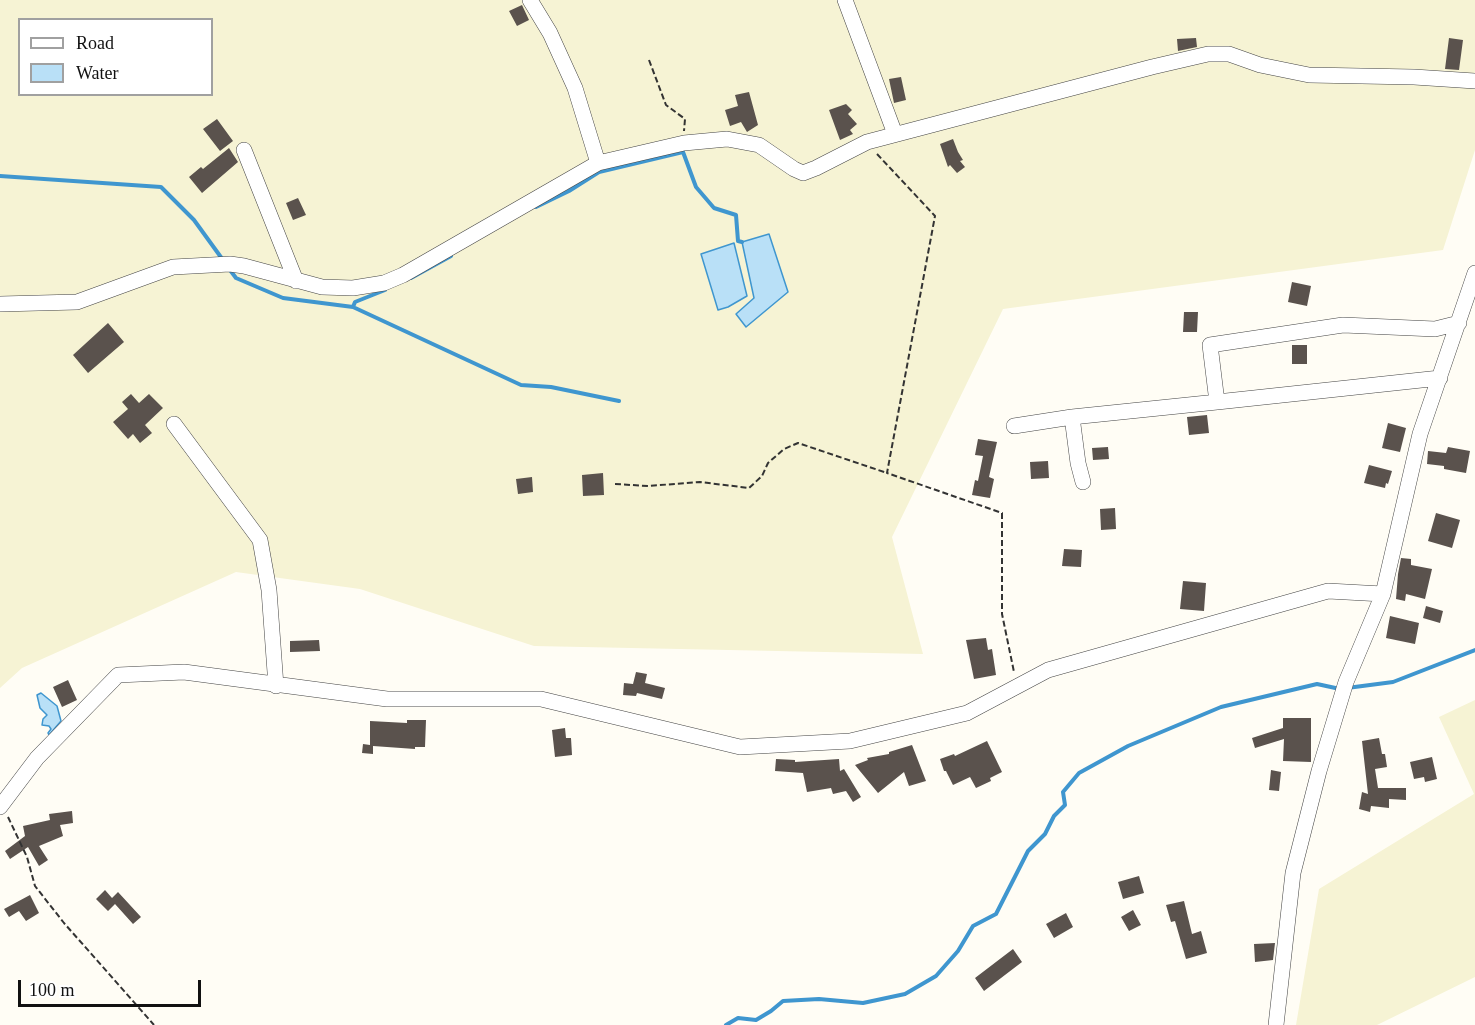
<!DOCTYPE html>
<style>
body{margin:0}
#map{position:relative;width:1475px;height:1025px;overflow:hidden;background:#fffdf5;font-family:Georgia,serif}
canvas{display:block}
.legend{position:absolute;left:18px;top:18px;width:195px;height:78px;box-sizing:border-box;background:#fff;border:2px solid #a0a0a0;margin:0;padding:8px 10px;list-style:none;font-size:18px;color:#111}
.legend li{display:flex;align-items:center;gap:12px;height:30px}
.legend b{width:30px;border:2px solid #a0a0a0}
.scale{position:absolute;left:18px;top:980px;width:183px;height:27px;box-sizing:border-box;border:3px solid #111;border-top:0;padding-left:8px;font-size:18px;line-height:21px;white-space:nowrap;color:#111;-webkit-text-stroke:4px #fff;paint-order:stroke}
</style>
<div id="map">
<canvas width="1475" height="1025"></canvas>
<ul class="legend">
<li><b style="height:8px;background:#fff"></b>Road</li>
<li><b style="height:16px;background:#b9e0f7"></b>Water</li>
</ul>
<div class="scale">100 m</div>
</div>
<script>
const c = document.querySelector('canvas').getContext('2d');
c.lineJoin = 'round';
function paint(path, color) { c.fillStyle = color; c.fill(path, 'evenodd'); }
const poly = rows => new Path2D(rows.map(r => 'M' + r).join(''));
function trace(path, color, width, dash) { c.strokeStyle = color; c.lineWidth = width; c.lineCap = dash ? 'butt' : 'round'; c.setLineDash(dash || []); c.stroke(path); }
paint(poly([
 [0,0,1475,0,1475,150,1443,250,1003,309,892,537,923,654,534,646,360,589,236,572,22,668,0,688],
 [20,20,212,20,212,94,20,94],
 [1475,700,1475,977,1377,1025,1296,1025,1319,889,1474,794,1439,717]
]), '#f6f3d4');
const water = poly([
 [769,234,788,292,746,327,736,314,754,298,742,242,769,234],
 [734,243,747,296,728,307,718,310,701,254,734,243],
 [41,693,57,706,61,721,49,735,48,733,51,729,49,726,42,725,43,719,47,715,40,708,37,695,41,693]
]);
paint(water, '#b9e0f7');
trace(water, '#3f96cf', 1.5);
trace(poly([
 [0,176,161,187,194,220,223,260],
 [536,207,569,191,599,172,683,152,696,187,714,208,736,215,738,241,742,242],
 [230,270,236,278,283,298,353,307,521,385,551,387,619,401],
 [411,278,451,256],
 [353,307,355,302,385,290],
 [1347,688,1393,682,1475,650],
 [726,1025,738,1018,756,1020,771,1011,783,1001,819,999,863,1003,905,994,936,976,958,951,973,926,996,914,1028,851,1045,834,1054,816,1065,805,1063,792,1079,773,1128,746,1221,707,1317,684,1340,689]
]), '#3f96cf', 4);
paint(poly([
 [522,5,529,20,517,26,509,11],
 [1196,38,1197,47,1178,51,1177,39],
 [1449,38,1463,40,1459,70,1445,69],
 [901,77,906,100,894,103,889,79],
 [749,92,758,125,747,132,741,122,730,126,725,110,738,106,735,95],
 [846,104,852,110,848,114,857,124,850,130,853,134,840,140,829,110],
 [217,119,233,141,220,151,203,129],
 [953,139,958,152,963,160,960,161,965,167,957,173,950,165,948,167,940,144],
 [229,148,238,162,202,193,189,177,201,167,203,169],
 [298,198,306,215,293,220,286,203],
 [1292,282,1311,286,1307,306,1288,302],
 [1184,312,1198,312,1197,332,1183,332],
 [108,323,124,342,88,373,73,355],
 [1292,345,1307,345,1307,364,1292,364],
 [131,394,139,403,149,394,163,408,145,425,152,433,140,443,133,434,128,439,113,422,128,409,122,402],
 [1207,415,1209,433,1189,435,1187,417],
 [1388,423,1406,428,1400,452,1382,448],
 [978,439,997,442,989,477,994,479,990,498,972,495,975,480,978,481,983,456,975,455],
 [1108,447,1109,459,1093,460,1092,448],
 [1448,447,1470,451,1466,473,1444,469,1444,466,1427,464,1428,451,1446,453],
 [1048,461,1049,478,1031,479,1030,462],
 [1369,465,1392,471,1388,484,1386,483,1385,488,1364,483],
 [603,473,604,495,583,496,582,475],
 [532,477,533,492,518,494,516,479],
 [1115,508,1116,529,1101,530,1100,509],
 [1436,513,1460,520,1452,548,1428,541],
 [1064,549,1082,550,1081,567,1062,566],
 [1401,558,1411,559,1411,565,1432,569,1425,599,1406,594,1405,601,1396,599,1398,574],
 [1183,581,1206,583,1204,611,1180,609],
 [1426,606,1443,611,1440,623,1423,618],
 [1390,616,1419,623,1415,644,1386,638],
 [986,638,988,650,992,649,996,675,974,679,966,640],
 [319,640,320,651,290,652,290,641],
 [636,672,647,674,645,683,665,688,662,699,637,693,636,696,623,695,624,683,633,684],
 [68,680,77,700,62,707,53,687],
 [1283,718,1311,718,1311,762,1283,761,1284,739,1255,748,1252,738,1283,728],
 [407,720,426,720,425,747,415,747,415,749,373,746,373,754,362,753,363,744,370,745,370,721,407,723],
 [565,728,566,738,571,738,572,755,555,757,552,730],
 [1379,738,1382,754,1385,754,1387,767,1375,769,1378,788,1406,788,1406,800,1389,799,1389,808,1371,806,1370,812,1359,809,1362,792,1368,794,1362,741],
 [987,741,1002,772,990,778,991,781,976,788,970,777,953,785,946,771,944,771,940,759,954,754,955,756],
 [912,745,926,781,909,786,904,772,878,793,855,765,868,760,867,758,889,754,889,752],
 [1432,757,1437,779,1425,782,1424,777,1414,779,1410,762],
 [776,759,795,760,795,762,839,759,840,771,844,769,861,797,853,802,846,791,833,794,831,788,807,792,803,773,775,771],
 [1271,770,1281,772,1279,791,1269,790],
 [72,811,73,823,60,825,63,836,39,846,48,860,39,866,28,847,10,859,5,851,25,836,23,826,50,820,49,814],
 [1139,876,1144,893,1123,899,1118,882],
 [105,890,112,898,118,892,141,917,133,924,115,904,108,911,96,899],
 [30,895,39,913,26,921,19,911,9,917,4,909],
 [1184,901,1192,934,1201,931,1207,953,1186,959,1175,921,1171,922,1166,905],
 [1133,910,1141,925,1129,931,1121,917],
 [1066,913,1073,927,1054,938,1046,924],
 [1275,943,1273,960,1255,962,1254,944],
 [1013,949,1022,962,984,991,975,978]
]), '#5a524d');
const minor = poly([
 [530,0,550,33,575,88,598,163],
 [845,0,895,134],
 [244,150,296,281],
 [0,304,77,302,173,267,230,264,244,266,322,287,353,288,384,283,403,275,598,163,684,143,727,139,759,145,794,169,803,173,816,168,867,142,1152,67,1208,54,1229,54,1260,65,1309,75,1414,77,1475,81],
 [1217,402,1440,378],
 [1072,417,1078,463,1083,482],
 [174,424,260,540,269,590,276,686],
 [1014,426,1072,417,1217,402,1210,345,1343,325,1435,329,1459,323],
 [0,807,37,758,118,675,184,672,387,699,541,699,740,747,850,741,967,713,1048,670,1328,591,1383,594],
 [1276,1025,1293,873,1319,771,1346,682,1383,594,1420,434,1475,273]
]);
trace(minor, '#444', 16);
trace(poly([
 [649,60,666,105,685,119,684,131],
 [877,154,935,216,887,473,1002,513,1002,614,1014,672],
 [615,484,648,486,700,482,749,488,762,476,768,463,784,449,798,443,887,473],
 [8,817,27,857,35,886,64,923,154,1025]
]), '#333', 2, [6, 3]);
trace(minor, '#fff', 15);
</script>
